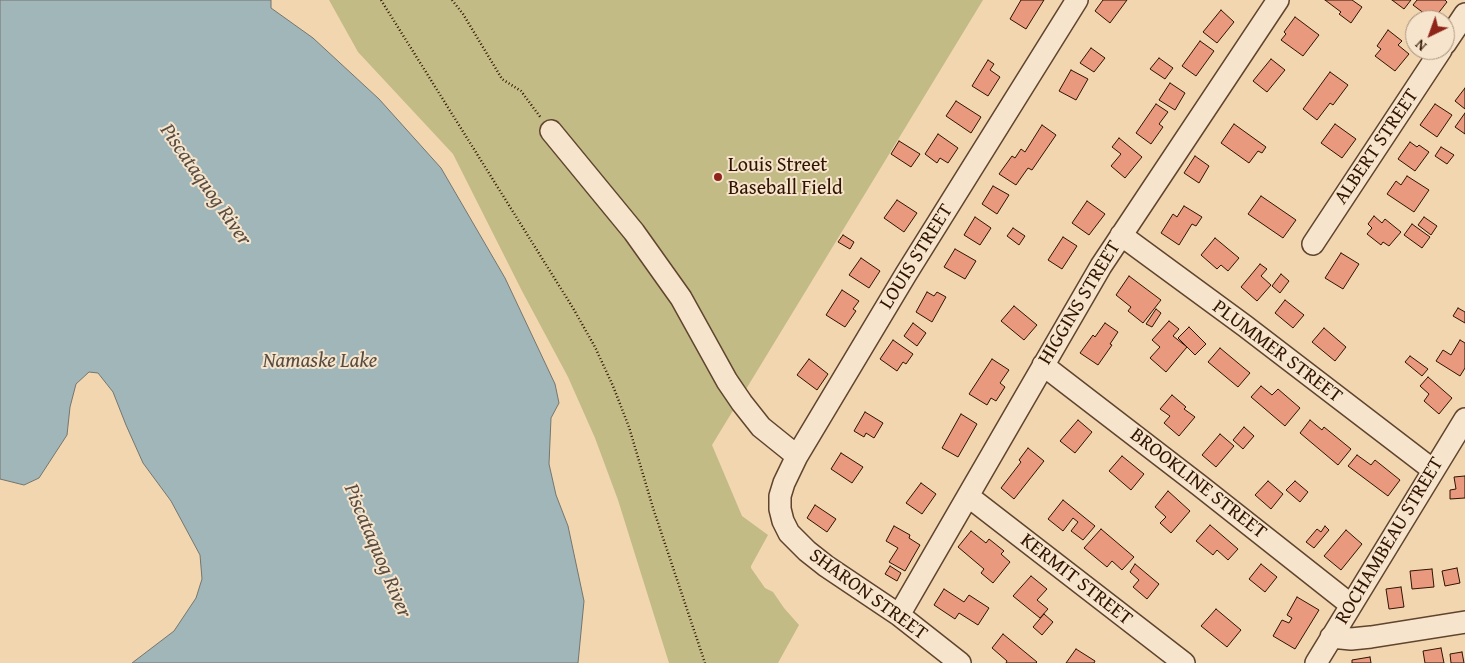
<!DOCTYPE html>
<style>
body{margin:0}
#map{position:relative;width:1465px;height:663px;overflow:hidden;background:#f1d6b0;font-family:"Gentium Book Plus",serif}
canvas{display:block}
.north{position:absolute;left:1405px;top:10px;width:50px;height:50px;box-sizing:border-box;background:#f6e4cc;border:1px solid #a7907b;border-radius:50%;rotate:222deg;font-size:14px;font-weight:700;line-height:20px;text-align:center;color:#301301}
.north::after{content:'';display:block;margin:auto;width:18px;height:22px;background:#8f2418;clip-path:polygon(50% 0,100% 100%,50% 72%,0 100%)}
</style>
<div id="map">
<canvas width="1465" height="663"></canvas>
<div class="north">N</div>
</div>
<script>
const c = document.querySelector('canvas').getContext('2d');
c.lineJoin = 'round';
function paint(path, color) { c.fillStyle = color; c.fill(path, 'evenodd'); }
const poly = rows => new Path2D(rows.map(r => 'M' + r).join(''));
function trace(path, color, width, dash) { c.strokeStyle = color; c.lineWidth = width; c.lineCap = dash ? 'butt' : 'round'; c.setLineDash(dash || []); c.stroke(path); }
function drawText(font, color, halo, rows, align = 'center') {
  c.font = font + ' "Gentium Book Plus",serif'; c.lineWidth = 4; c.setLineDash([]); c.textBaseline = 'middle'; c.strokeStyle = halo; c.fillStyle = color; for (const [text, x, y, turn = 0] of rows) {
    c.save(); c.translate(x, y); c.rotate((+turn || 0) * Math.PI / 180); c.textAlign = isNaN(turn) ? turn : align; if (halo) c.strokeText(text, 0, 0); c.fillText(text, 0, 0); c.restore();
  }
}
paint(poly([
 [329,0,983,0,712,445,742,516,768,535,751,566,751,568,765,588,773,592,784,608,799,625,778,663,669,663,618,500,595,438,568,377,522,291,453,154,358,52]
]), '#c2bb86');
const water = poly([
 [0,0,271,0,271,8,313,38,379,99,441,168,505,278,555,384,559,403,551,418,549,464,556,495,568,526,584,601,578,663,132,663,174,631,196,598,202,579,200,555,171,501,143,463,126,425,113,392,98,373,89,372,76,384,70,407,67,435,39,478,24,485,0,479,0,0]
]);
paint(water, '#a1b6b8');
trace(water, '#74756f', 1);
const building = poly([
 [1021,0,1044,0,1026,29,1010,19,1021,0],
 [1103,0,1127,0,1110,23,1095,11,1103,0],
 [1325,0,1352,0,1362,7,1351,23,1339,14,1341,12,1325,0],
 [1392,0,1411,0,1404,9,1392,0],
 [1417,0,1445,0,1447,2,1433,20,1413,5,1417,0],
 [1221,10,1234,22,1217,43,1203,32,1221,10],
 [1295,17,1319,35,1303,56,1281,40,1286,34,1284,32,1295,17],
 [1388,30,1402,41,1398,45,1409,54,1395,71,1375,56,1381,49,1377,46,1388,30],
 [1200,41,1214,51,1196,76,1182,66,1200,41],
 [1091,48,1105,58,1094,72,1080,63,1091,48],
 [1159,58,1173,68,1165,79,1150,69,1159,58],
 [1271,59,1285,70,1267,92,1253,81,1271,59],
 [988,60,994,64,990,70,1000,77,988,96,972,86,988,60],
 [1071,70,1088,79,1076,100,1059,91,1071,70],
 [1330,72,1348,85,1333,105,1330,103,1317,120,1303,109,1330,72],
 [1170,83,1185,93,1175,110,1159,100,1170,83],
 [1465,88,1465,109,1455,101,1465,88],
 [956,101,981,117,971,133,946,116,956,101],
 [1156,104,1168,112,1159,124,1163,127,1151,144,1136,133,1156,104],
 [1435,104,1452,115,1437,137,1420,125,1435,104],
 [1465,113,1465,134,1455,127,1465,113],
 [1234,124,1266,147,1262,153,1258,151,1249,163,1221,143,1234,124],
 [1335,124,1356,139,1342,158,1321,143,1335,124],
 [1042,125,1056,135,1032,170,1028,168,1016,185,999,174,1012,156,1015,158,1021,149,1025,152,1042,125],
 [938,134,958,148,948,163,940,158,937,163,925,154,938,134],
 [1119,138,1142,157,1125,178,1111,166,1121,154,1112,147,1119,138],
 [899,141,920,154,911,167,891,154,899,141],
 [1410,142,1417,147,1419,145,1429,152,1415,171,1398,159,1410,142],
 [1441,147,1454,155,1447,164,1435,156,1441,147],
 [1195,156,1209,166,1199,183,1184,173,1195,156],
 [1407,176,1429,190,1414,212,1387,194,1396,181,1401,185,1407,176],
 [993,186,1009,195,997,214,982,204,993,186],
 [1261,196,1296,220,1283,238,1248,214,1261,196],
 [897,200,917,213,904,232,884,218,897,200],
 [1087,201,1105,214,1089,235,1072,223,1087,201],
 [1184,206,1202,217,1196,226,1192,224,1179,245,1161,233,1173,214,1177,217,1184,206],
 [1374,216,1382,223,1385,219,1401,232,1389,246,1383,242,1381,245,1367,234,1372,228,1368,224,1374,216],
 [975,217,991,228,980,245,964,235,975,217],
 [1424,217,1437,226,1431,235,1418,225,1424,217],
 [1412,224,1430,237,1422,248,1404,235,1412,224],
 [1013,228,1025,236,1019,245,1007,236,1013,228],
 [843,235,854,242,850,249,838,242,843,235],
 [1063,237,1077,246,1062,269,1048,260,1063,237],
 [1215,238,1239,258,1228,271,1221,265,1217,269,1201,255,1215,238],
 [955,249,976,261,965,279,944,267,955,249],
 [1341,253,1359,264,1343,289,1325,278,1341,253],
 [861,258,880,271,869,288,849,275,861,258],
 [1260,264,1267,269,1261,276,1271,285,1257,301,1241,287,1260,264],
 [1281,274,1289,281,1280,293,1272,286,1281,274],
 [1129,276,1161,300,1143,323,1128,311,1131,307,1116,295,1129,276],
 [842,290,859,301,853,309,856,311,845,327,826,315,842,290],
 [927,292,934,296,937,292,946,297,932,322,916,312,927,292],
 [1285,300,1304,315,1293,328,1275,313,1285,300],
 [1014,306,1037,325,1024,340,1001,321,1014,306],
 [1458,308,1465,312,1465,323,1453,316,1458,308],
 [1156,309,1161,313,1152,327,1146,324,1156,309],
 [1169,321,1179,329,1173,336,1187,347,1166,372,1150,358,1160,347,1152,340,1169,321],
 [913,323,926,333,917,346,904,336,913,323],
 [1105,323,1118,332,1110,344,1112,345,1098,365,1080,353,1093,335,1095,337,1105,323],
 [1189,327,1206,344,1195,355,1178,338,1189,327],
 [1324,328,1346,347,1335,361,1312,342,1324,328],
 [893,340,913,354,906,364,903,362,897,371,880,359,893,340],
 [1460,340,1465,343,1465,368,1460,376,1436,361,1443,350,1451,355,1460,340],
 [1220,348,1250,373,1238,387,1208,362,1220,348],
 [1410,356,1428,369,1422,376,1405,362,1410,356],
 [809,359,828,374,817,390,797,375,809,359],
 [992,359,1009,370,1000,383,1005,387,996,401,991,398,987,405,969,394,992,359],
 [1428,377,1452,398,1439,414,1424,401,1429,394,1420,386,1428,377],
 [1261,386,1272,395,1278,389,1300,408,1285,426,1251,397,1261,386],
 [1172,395,1186,407,1184,409,1195,417,1179,436,1164,423,1170,416,1160,409,1172,395],
 [865,412,883,423,874,438,866,433,864,437,854,431,865,412],
 [961,414,977,424,958,457,942,448,961,414],
 [1078,420,1092,432,1075,453,1060,441,1078,420],
 [1310,420,1322,430,1324,427,1351,449,1338,465,1300,433,1310,420],
 [1244,427,1254,436,1243,449,1233,440,1244,427],
 [1220,434,1234,446,1216,467,1202,455,1220,434],
 [1028,448,1044,461,1014,499,1001,488,1021,462,1019,460,1028,448],
 [841,453,863,467,852,483,831,469,841,453],
 [1357,455,1371,465,1375,460,1400,480,1388,496,1348,466,1357,455],
 [1122,456,1144,474,1131,490,1109,471,1122,456],
 [1465,476,1465,498,1450,499,1450,490,1456,489,1454,477,1465,476],
 [1268,481,1283,494,1271,509,1255,495,1268,481],
 [1295,481,1308,492,1300,502,1286,490,1295,481],
 [921,483,936,494,922,514,906,503,921,483],
 [1168,491,1190,511,1171,533,1160,523,1166,517,1155,507,1168,491],
 [1063,500,1095,526,1083,540,1071,531,1078,522,1073,518,1063,531,1048,519,1063,500],
 [815,505,836,519,827,532,807,518,815,505],
 [1210,525,1238,549,1228,560,1217,550,1213,555,1196,541,1210,525],
 [894,526,910,535,909,538,920,545,905,571,889,562,898,548,886,541,894,526],
 [1325,526,1329,530,1314,548,1306,542,1317,529,1321,532,1325,526],
 [1101,529,1134,557,1122,570,1112,561,1107,567,1084,548,1101,529],
 [1346,530,1362,544,1341,570,1324,556,1346,530],
 [971,531,986,543,989,539,1004,551,1001,554,1010,562,993,583,981,573,984,569,958,547,971,531],
 [1135,564,1159,584,1147,599,1133,587,1139,580,1130,572,1135,564],
 [1261,564,1277,577,1265,592,1249,579,1261,564],
 [890,566,901,573,897,581,885,574,890,566],
 [1457,568,1460,583,1445,586,1442,571,1457,568],
 [1432,569,1434,587,1412,589,1410,571,1432,569],
 [1031,576,1047,589,1037,600,1048,609,1040,618,1013,596,1031,576],
 [1401,587,1404,607,1389,609,1386,589,1401,587],
 [944,589,964,602,969,595,989,608,978,625,959,613,955,619,934,605,944,589],
 [1297,597,1319,610,1295,649,1273,636,1282,620,1289,623,1292,618,1287,615,1297,597],
 [1216,609,1241,630,1227,647,1201,626,1216,609],
 [1044,614,1053,622,1042,635,1033,627,1044,614],
 [1003,634,1037,662,1036,663,1006,663,1007,661,992,648,1003,634],
 [1441,648,1444,663,1425,663,1423,651,1441,648],
 [1076,649,1095,661,1094,663,1066,663,1076,649],
 [1462,652,1464,663,1451,663,1450,654,1462,652],
 [1370,657,1371,663,1352,663,1352,660,1370,657]
]);
paint(building, '#e8997e');
trace(building, '#301301', 1);
const minor = poly([
 [1445,44,1465,14],
 [551,131,634,232,681,298,727,381,742,403,761,427,797,456],
 [1121,235,1245,326,1433,470],
 [1313,244,1441,50],
 [1043,365,1199,485,1351,605],
 [968,496,1184,663],
 [899,615,1101,266,1278,0],
 [1331,637,1351,639,1371,637,1465,622],
 [960,663,899,615,826,566,807,551,789,533,783,521,780,509,780,496,784,483,797,456,906,274,1077,0],
 [1316,663,1465,419]
]);
trace(minor, '#60442d', 24);
trace(poly([
 [381,0,573,308,595,347,613,386,629,427,653,508,705,663],
 [452,0,463,14,502,79,521,91,541,118]
]), '#301301', 2.5, [1, 2.5]);
trace(minor, '#f6e4cc', 21);
for (const [x, y, r, color] of [
 [718,177,5,"#8f2418"]
]) { const dot = new Path2D(); dot.arc(x, y, r, 0, 2 * Math.PI); c.fillStyle = color; c.fill(dot); trace(dot, '#f6e4cc', 2); }
drawText('20px', '#301301', '#f6e4cc', [
 ["ALBERT STREET",1377,147,-56],
 ["LOUIS STREET",917,257,-58],
 ["HIGGINS STREET",1080,303,-59],
 ["PLUMMER STREET",1277,352,37],
 ["BROOKLINE STREET",1198,484,38],
 ["ROCHAMBEAU STREET",1390,541,-59],
 ["KERMIT STREET",1076,580,38],
 ["SHARON STREET",868,595,36]
]);
drawText('20px', '#301301', '#f6e4cc', [
 ["Louis Street",728,166],
 ["Baseball Field",728,189]
], 'left');
drawText('italic 21px', '#584c41', '#f6e4cc', [
 ["Piscataquog River",205,185,55],
 ["Namaske Lake",320,362],
 ["Piscataquog River",377,551,67]
]);
</script>
